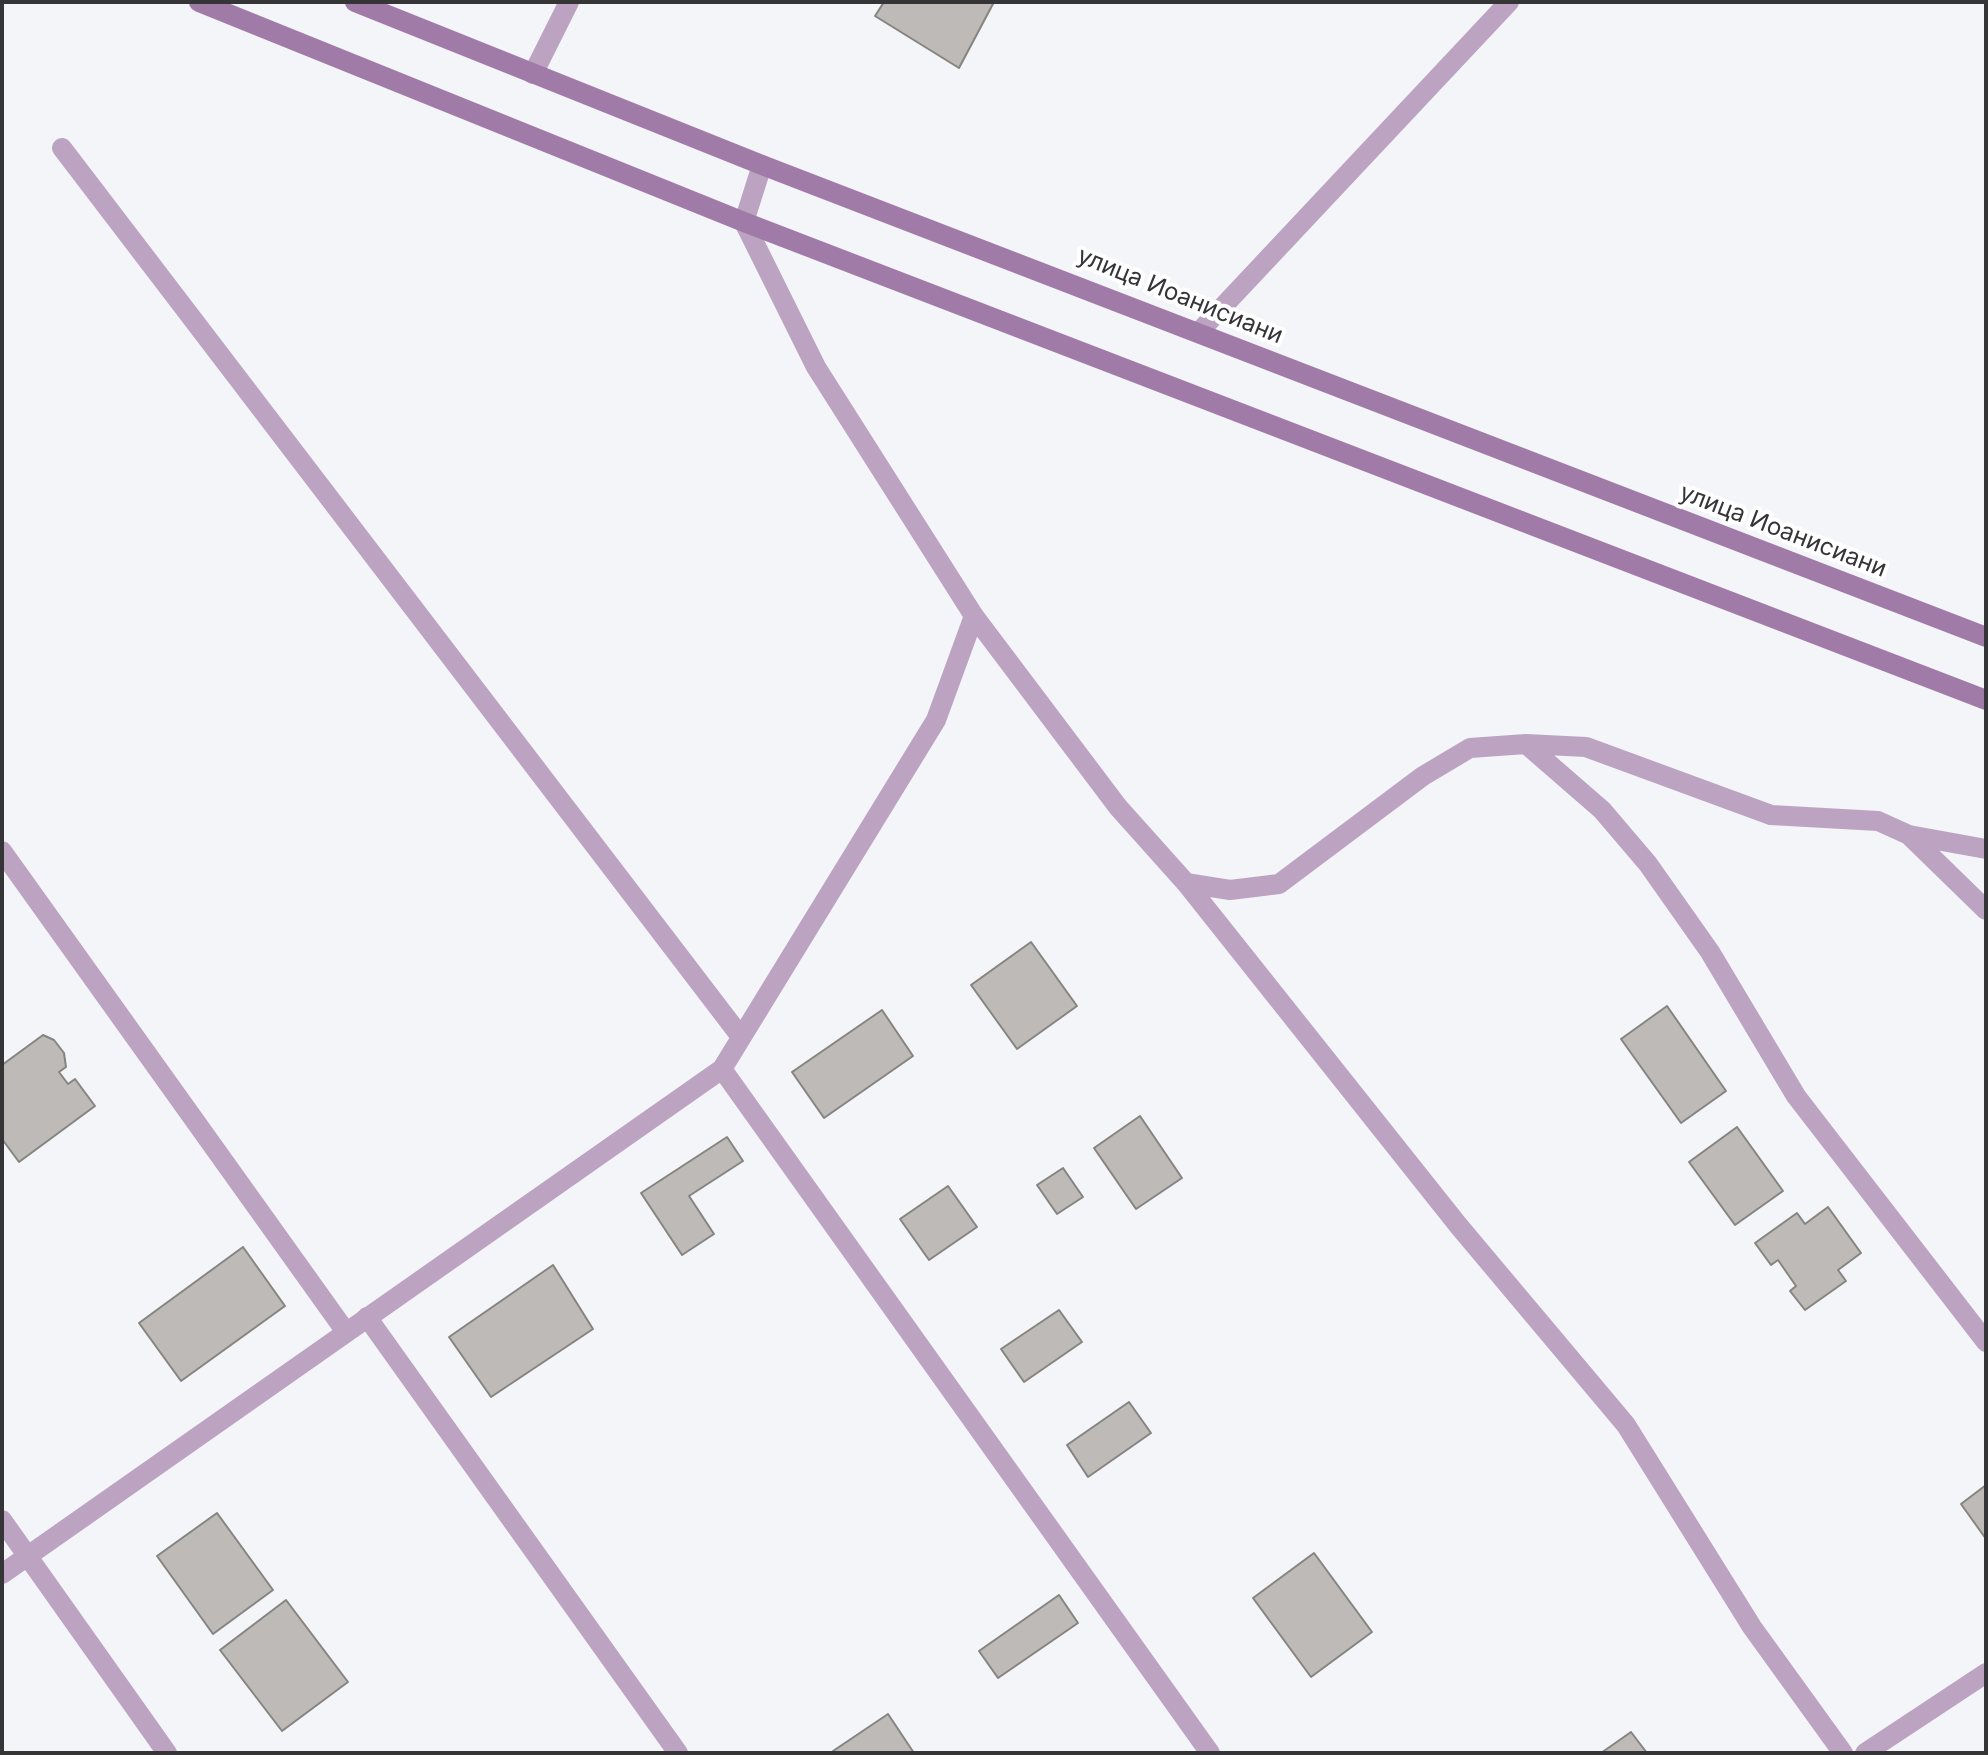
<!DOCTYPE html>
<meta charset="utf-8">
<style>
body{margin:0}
#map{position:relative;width:1988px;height:1755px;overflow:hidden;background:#f3f5f8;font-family:Inter,sans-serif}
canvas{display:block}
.frame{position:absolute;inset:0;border:4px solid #353537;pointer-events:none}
</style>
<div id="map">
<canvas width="1988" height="1755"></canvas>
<div class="frame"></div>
</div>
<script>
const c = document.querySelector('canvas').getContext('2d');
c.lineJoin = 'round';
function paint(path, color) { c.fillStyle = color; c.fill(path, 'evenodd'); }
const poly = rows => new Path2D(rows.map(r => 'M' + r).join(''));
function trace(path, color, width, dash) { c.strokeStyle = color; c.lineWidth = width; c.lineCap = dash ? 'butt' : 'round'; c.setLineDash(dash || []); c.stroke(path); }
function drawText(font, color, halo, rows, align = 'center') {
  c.font = font + ' Inter,sans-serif'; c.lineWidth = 8; c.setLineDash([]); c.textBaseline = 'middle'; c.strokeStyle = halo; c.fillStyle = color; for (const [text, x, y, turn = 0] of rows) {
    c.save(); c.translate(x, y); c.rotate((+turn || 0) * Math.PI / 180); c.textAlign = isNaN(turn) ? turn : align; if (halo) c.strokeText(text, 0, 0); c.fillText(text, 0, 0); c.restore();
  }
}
const building = poly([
 [884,2,994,2,959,68,875,16,884,2],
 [1031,942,1077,1006,1017,1049,971,985,1031,942],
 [1667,1006,1726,1091,1681,1123,1621,1039,1667,1006],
 [882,1010,913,1056,824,1118,792,1072,882,1010],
 [43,1035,54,1040,64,1053,66,1067,59,1072,68,1084,75,1079,95,1106,19,1162,2,1139,2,1065,43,1035],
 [1140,1116,1182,1178,1136,1209,1094,1148,1140,1116],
 [1737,1127,1783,1191,1735,1225,1689,1162,1737,1127],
 [727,1137,743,1161,689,1196,714,1234,682,1255,641,1193,727,1137],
 [1063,1168,1083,1197,1057,1214,1037,1185,1063,1168],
 [948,1186,977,1227,929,1260,900,1219,948,1186],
 [1828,1207,1861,1253,1838,1270,1846,1281,1805,1310,1790,1291,1796,1286,1778,1260,1771,1265,1755,1243,1797,1213,1805,1224,1828,1207],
 [243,1247,285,1306,181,1381,139,1323,243,1247],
 [553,1265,593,1329,491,1397,449,1337,553,1265],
 [1059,1310,1082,1342,1024,1382,1001,1349,1059,1310],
 [1129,1402,1151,1433,1088,1477,1067,1445,1129,1402],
 [1986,1485,1986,1539,1961,1504,1986,1485],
 [217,1513,273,1590,213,1634,157,1556,217,1513],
 [1314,1553,1372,1632,1311,1677,1253,1598,1314,1553],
 [1059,1595,1078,1623,998,1678,979,1651,1059,1595],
 [286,1600,348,1682,282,1731,220,1650,286,1600],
 [888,1714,914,1753,834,1753,833,1751,888,1714],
 [1631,1732,1647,1753,1601,1753,1631,1732]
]);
paint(building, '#bdbab8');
trace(building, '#868481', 2);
trace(poly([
 [533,74,569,2],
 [1199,332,1509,2],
 [974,616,1118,807,1186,883,1458,1225,1626,1425,1752,1627,1843,1753],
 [1526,744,1602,810,1648,864,1710,952,1796,1096,1986,1342],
 [1909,835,1986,849],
 [1186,883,1230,890,1279,884,1423,776,1470,748,1526,744,1586,747,1771,815,1878,821,1909,835,1986,910],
 [722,1069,1210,1753],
 [367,1317,678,1753],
 [2,1520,167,1753],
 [1865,1753,1986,1673]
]), '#bda3c2', 20);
trace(poly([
 [62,148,741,1037],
 [2,851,346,1332],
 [2,1574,722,1069,936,720,974,616,816,367,744,222,762,165]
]), '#bda3c2', 20);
trace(poly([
 [199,2,744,222,1986,700],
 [355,2,762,165,1986,637]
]), '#a17ba8', 20);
drawText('24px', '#353537', '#fff', [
 ["улица Иоанисиани",1180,296,22],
 ["улица Иоанисиани",1783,531,21]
]);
</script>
